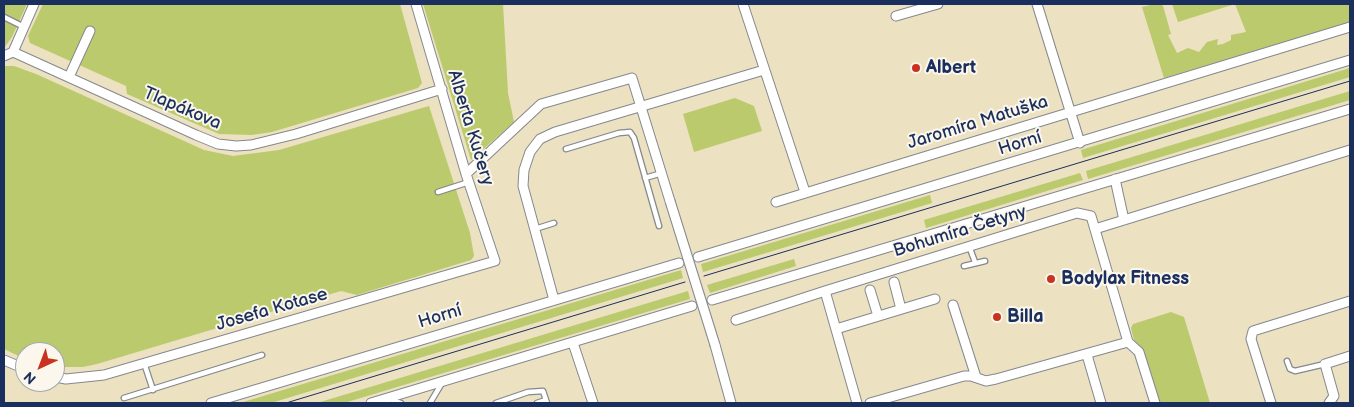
<!DOCTYPE html>
<meta charset="utf-8">
<style>
body{margin:0}
#map{position:relative;width:1354px;height:407px;overflow:hidden;background:#ece1c0;font-family:"Balsamiq Sans",sans-serif}
canvas{display:block}
.frame{position:absolute;inset:0;border:5px solid #1b2f5e;pointer-events:none}
.north{position:absolute;left:15px;top:342px;width:50px;height:50px;box-sizing:border-box;background:#fbf7ec;border:1px solid #a1a7b3;border-radius:50%;rotate:223deg;font-size:14px;font-weight:700;line-height:20px;text-align:center;color:#1b2f5e}
.north::after{content:'';display:block;margin:auto;width:18px;height:22px;background:#c8321e;clip-path:polygon(50% 0,100% 100%,50% 72%,0 100%)}
</style>
<div id="map">
<canvas width="1354" height="407"></canvas>
<div class="frame"></div>
<div class="north">N</div>
</div>
<script>
const c = document.querySelector('canvas').getContext('2d');
c.lineJoin = 'round';
function paint(path, color) { c.fillStyle = color; c.fill(path, 'evenodd'); }
const poly = rows => new Path2D(rows.map(r => 'M' + r).join(''));
function trace(path, color, width, dash) { c.strokeStyle = color; c.lineWidth = width; c.lineCap = dash ? 'butt' : 'round'; c.setLineDash(dash || []); c.stroke(path); }
function drawText(font, color, halo, rows, align = 'center') {
  c.font = font + ' "Balsamiq Sans",sans-serif'; c.lineWidth = 4; c.setLineDash([]); c.textBaseline = 'middle'; c.strokeStyle = halo; c.fillStyle = color; for (const [text, x, y, turn = 0] of rows) {
    c.save(); c.translate(x, y); c.rotate((+turn || 0) * Math.PI / 180); c.textAlign = isNaN(turn) ? turn : align; if (halo) c.strokeText(text, 0, 0); c.fillText(text, 0, 0); c.restore();
  }
}
paint(poly([
 [4,4,27,4,12,37,4,48],
 [43,4,400,4,422,83,418,88,272,132,252,135,219,134,127,94,126,86,30,43,28,36],
 [423,4,503,4,508,93,514,122,471,160],
 [1155,4,1161,4,1163,6,1171,34,1168,35,1177,53,1188,48,1199,52,1207,42,1218,39,1217,45,1223,44,1231,40,1231,35,1246,32,1235,4,1178,22,1172,4,1350,4,1350,22,1164,78,1142,7],
 [4,66,14,66,36,74,204,150,233,156,279,150,429,106,470,233,474,256,471,260,357,295,341,291,97,364,83,367,55,367,55,352,25,352,25,359,4,349],
 [1350,68,1350,77,1083,158,1081,150],
 [1350,91,1350,100,1088,179,1086,171],
 [735,98,754,106,762,131,694,152,683,114],
 [1080,173,1083,180,926,228,924,220],
 [930,195,932,203,703,272,701,264],
 [794,259,796,266,710,293,707,285],
 [681,270,683,278,271,403,240,403],
 [688,291,690,299,344,403,317,403],
 [1171,312,1184,317,1210,403,1158,403,1141,348,1134,340,1131,328,1133,324]
]), '#baca6c');
const lane = poly([
 [4,17,24,27],
 [566,149,619,133,630,132,634,138,659,226],
 [645,178,662,173],
 [438,192,469,182],
 [535,229,554,223],
 [969,246,975,262],
 [964,266,985,261],
 [1287,361,1290,369,1295,371,1325,364],
 [144,363,153,390],
 [124,398,262,355],
 [390,399,401,403],
 [430,403,442,383],
 [496,403,528,392,543,391,547,403],
 [537,403,546,400]
]);
const street = poly([
 [743,4,805,192],
 [1037,4,1080,143],
 [896,16,938,4],
 [13,52,34,4],
 [4,56,13,52,196,135,218,144,236,146,251,145,296,134,442,89],
 [69,77,90,31],
 [466,174,541,104,632,78,670,201],
 [1115,179,1124,220],
 [776,202,1350,27],
 [1095,229,1350,150],
 [698,257,1350,60],
 [894,282,901,309],
 [870,290,878,316],
 [554,300,523,186,524,170,530,152,540,139,555,132,764,70],
 [712,300,1350,109],
 [953,305,976,377],
 [736,320,825,291],
 [836,329,935,299],
 [573,343,593,403],
 [715,345,731,403],
 [1087,355,1101,403],
 [4,360,25,369],
 [55,377,66,379,104,375,495,261,466,174,416,4],
 [211,403,679,263],
 [371,403,692,306],
 [857,403,825,291,1077,213,1091,216,1128,342,1139,352,1155,403],
 [870,403,964,376,971,376,986,381,996,379,1128,342],
 [1271,403,1251,339,1253,331,1350,301],
 [1329,403,1334,396,1325,364,1350,356]
]);
trace(lane, '#84888f', 7);
trace(street, '#84888f', 11);
trace(lane, '#fff', 4.5);
trace(street, '#fff', 9);
trace(poly([
 [704,276,1350,81],
 [286,403,685,282]
]), '#1b2f5e', 1);
const streetBridge = poly([
 [670,201,715,345]
]);
trace(streetBridge, '#84888f', 11, []);
trace(streetBridge, '#fff', 9);
for (const [x, y, r, color] of [
 [916,68,5,"#c8321e"],
 [1051,279,5,"#c8321e"],
 [997,317,5,"#c8321e"]
]) { const dot = new Path2D(); dot.arc(x, y, r, 0, 2 * Math.PI); c.fillStyle = color; c.fill(dot); trace(dot, '#fbf7ec', 2); }
drawText('bold 18px', '#1b2f5e', '#fbf7ec', [
 ["Albert",926,68],
 ["Bodylax Fitness",1061,279],
 ["Billa",1007,317]
], 'left');
drawText('18px', '#1b2f5e', '#fbf7ec', [
 ["Tlapákova",182,109,23],
 ["Jaromíra Matuška",978,123,-17],
 ["Alberta Kučery",470,128,73],
 ["Horní",1020,144,-17],
 ["Bohumíra Četyny",960,232,-17],
 ["Josefa Kotase",272,310,-16],
 ["Horní",440,317,-17]
]);
</script>
